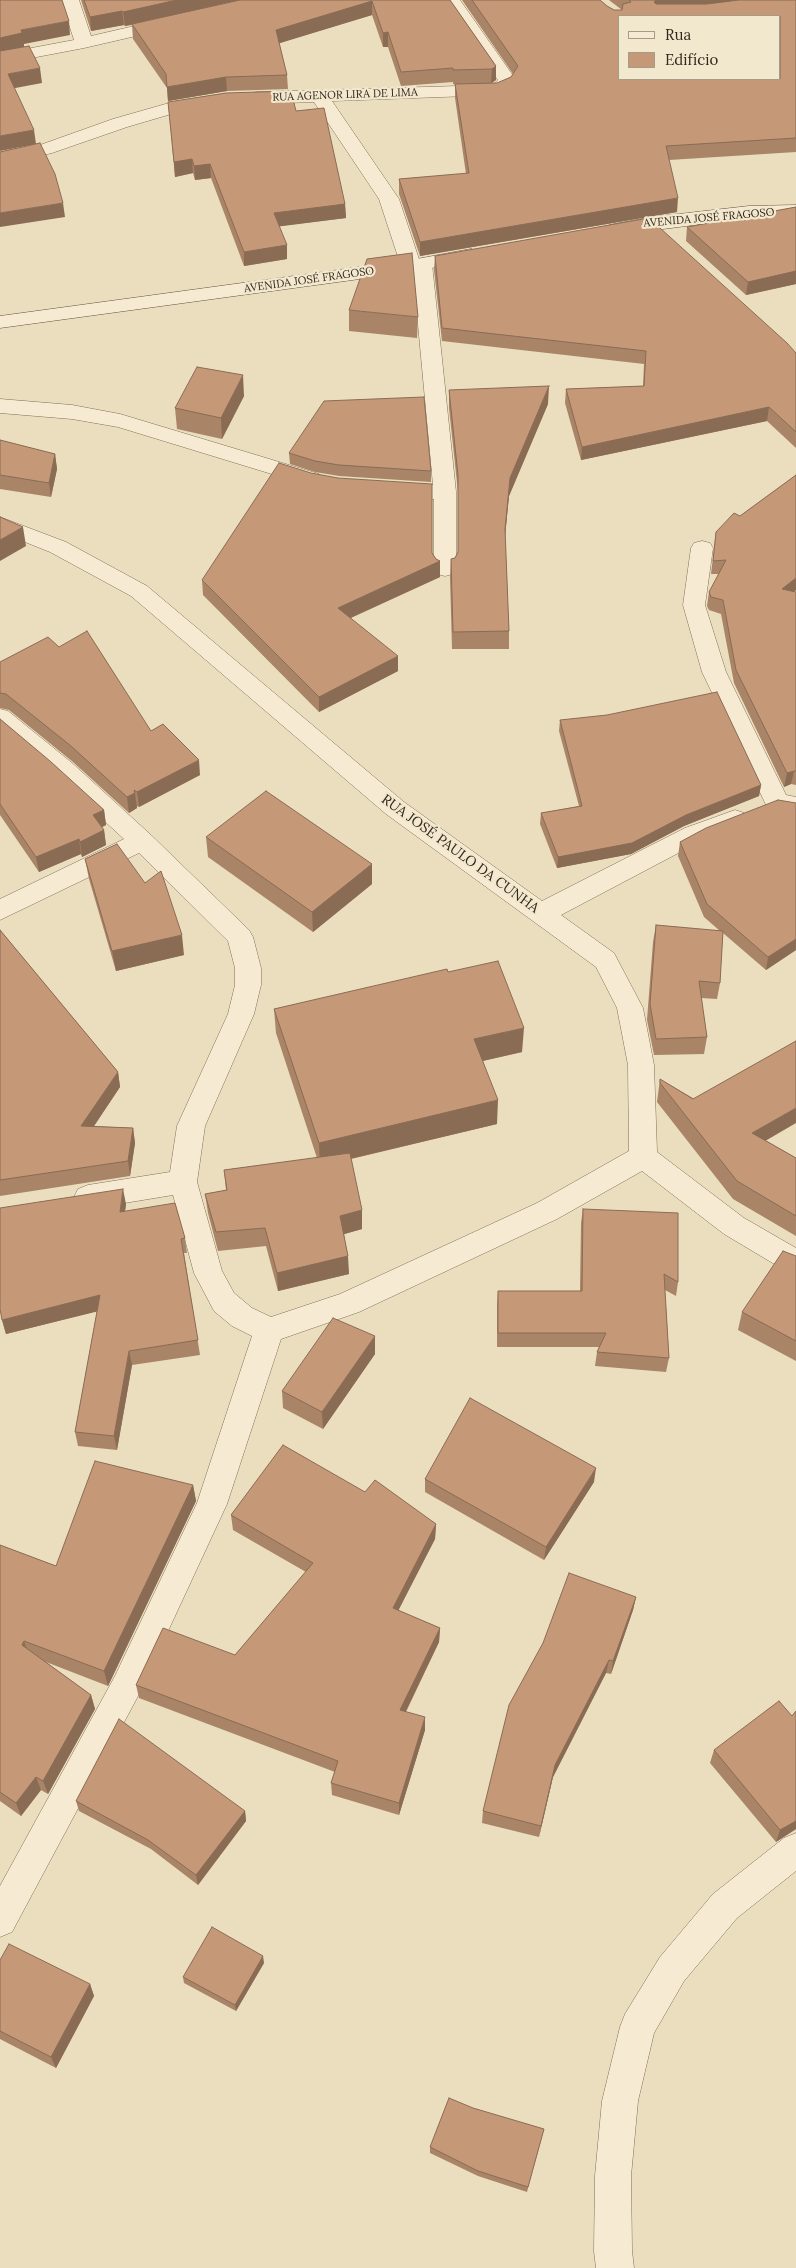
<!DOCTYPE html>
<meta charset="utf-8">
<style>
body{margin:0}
#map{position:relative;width:796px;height:2268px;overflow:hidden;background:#eadebf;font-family:Lora,serif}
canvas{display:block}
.legend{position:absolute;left:618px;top:15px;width:162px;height:65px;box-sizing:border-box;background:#f2e8ce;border:1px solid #a59b87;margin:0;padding:6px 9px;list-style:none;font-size:15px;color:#32271c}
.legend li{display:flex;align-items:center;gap:10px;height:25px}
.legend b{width:25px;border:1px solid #a59b87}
</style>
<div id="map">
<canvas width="796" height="2268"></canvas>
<ul class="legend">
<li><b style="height:6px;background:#f6ebd2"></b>Rua</li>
<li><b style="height:14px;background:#c59978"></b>Edifício</li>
</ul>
</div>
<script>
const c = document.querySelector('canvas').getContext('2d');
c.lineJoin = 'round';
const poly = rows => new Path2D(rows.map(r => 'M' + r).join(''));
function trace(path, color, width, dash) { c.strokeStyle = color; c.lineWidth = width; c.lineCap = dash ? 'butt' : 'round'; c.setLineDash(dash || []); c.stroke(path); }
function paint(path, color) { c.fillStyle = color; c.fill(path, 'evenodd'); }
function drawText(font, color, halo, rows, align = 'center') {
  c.font = font + ' Lora,serif'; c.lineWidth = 4.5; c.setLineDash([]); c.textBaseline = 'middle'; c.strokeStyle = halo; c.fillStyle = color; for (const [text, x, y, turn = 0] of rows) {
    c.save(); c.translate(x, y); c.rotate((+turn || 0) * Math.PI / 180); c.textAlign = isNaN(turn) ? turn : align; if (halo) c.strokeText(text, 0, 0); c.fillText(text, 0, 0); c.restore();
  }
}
const street = poly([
 [61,0,79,0,91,36,169,18,175,19,178,23,175,27,84,48,0,64,0,54,74,40,61,0],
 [442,0,460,0,516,80,509,90,496,95,332,101,399,199,419,259,429,260,432,264,456,492,456,569,453,574,445,576,437,574,434,569,434,499,396,497,388,495,385,490,388,485,396,483,433,485,413,271,404,270,401,266,379,199,314,102,256,104,250,102,247,98,250,94,256,92,492,85,496,82,498,80,442,0],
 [205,97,212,99,214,103,212,107,178,112,127,127,52,153,0,165,0,153,40,145,113,119,169,103,205,97],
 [0,399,72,405,120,414,319,474,322,479,319,484,311,486,118,427,72,419,0,413,0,399],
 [0,517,66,542,147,586,404,802,542,901,685,828,735,810,744,813,747,819,744,825,703,840,561,915,614,953,643,1008,654,1065,657,1152,744,1218,796,1248,796,1274,786,1271,724,1234,642,1171,557,1219,359,1312,281,1339,227,1504,137,1698,12,1932,0,1937,0,1886,115,1676,197,1503,252,1336,232,1326,214,1311,194,1273,173,1195,88,1209,78,1205,74,1197,78,1189,88,1185,170,1172,177,1126,228,1014,235,985,235,968,228,941,139,853,0,920,0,899,124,839,54,775,0,730,0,709,8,711,72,763,151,835,249,930,253,937,261,968,261,985,254,1014,205,1126,197,1182,222,1271,234,1293,252,1308,271,1317,340,1294,537,1203,629,1151,628,1065,617,1008,596,967,386,814,131,596,50,552,0,532,0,517],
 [702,541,710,543,713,548,705,605,726,672,786,795,796,797,796,815,768,809,702,672,683,605,691,548,694,543,702,541],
 [796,1833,796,1871,737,1918,684,1981,654,2033,638,2101,631,2176,632,2251,634,2268,596,2268,594,2251,595,2176,602,2101,620,2027,625,2014,660,1957,713,1894,784,1838,796,1833]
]);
const secondary = poly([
 [796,205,796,217,749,218,616,235,609,233,606,229,609,225,652,217,749,206,796,205],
 [471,249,478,251,481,255,478,259,411,272,0,328,0,316,411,260,471,249]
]);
trace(street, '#816f59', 1);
trace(secondary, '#63503c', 1);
paint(street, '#f6ebd2');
paint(secondary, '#f6ebd2');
paint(poly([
 [81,0,450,0,496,66,496,80,492,83,497,83,511,77,513,74,462,0,600,0,607,6,614,10,622,10,609,0,796,0,796,152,669,160,677,212,420,256,399,194,399,179,466,174,455,98,455,84,453,84,453,82,401,86,388,47,383,47,372,15,279,43,287,75,288,89,227,91,168,101,167,88,133,39,132,25,125,26,124,25,91,31],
 [168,102,296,111,345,204,346,218,279,226,287,259,244,266,211,178,195,180,193,173,175,177],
 [796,207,796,284,746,295,686,241,687,227],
 [435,256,796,353,796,448,767,421,581,460,565,403,566,389,643,386,644,364,442,341,434,270],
 [349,310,418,317,417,338,349,331],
 [449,390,548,404,509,496,505,536,509,631,509,649,452,649,450,577,451,559,455,558,458,552,458,492,449,408],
 [244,396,222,439,177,429,175,408],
 [0,440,55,454,57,469,51,497,0,489],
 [289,453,431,471,431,482,339,476,315,472,290,464],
 [796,475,796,590,794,592,796,592,796,785,791,784,784,787,734,683,721,614,709,610,707,606,709,592,719,574,711,574,716,532,740,516],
 [432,553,436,559,440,561,440,577,351,618,398,671,319,712,203,595,202,580],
 [0,662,151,731,200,775,139,807,137,806,137,808,129,813,73,762,9,710,0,708],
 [0,719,104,810,106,825,102,827,104,830,106,845,82,857,81,854,39,872,0,815],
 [560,720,761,785,759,796,684,826,631,854,557,868,540,824,541,813,579,806,559,731],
 [796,803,796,950,766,970,723,933,720,983,717,999,701,998,707,1037,704,1054,654,1055,647,1020,653,942,656,925,720,931,704,917,678,856,680,842],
 [206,837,372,864,372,884,313,932,208,857],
 [85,859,184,955,116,971,89,879],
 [0,930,118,1072,120,1087,94,1126,133,1128,135,1143,130,1176,0,1196],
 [448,972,522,1052,483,1061,497,1124,351,1159,362,1229,344,1234,349,1274,278,1291,266,1246,218,1251,208,1213,205,1194,226,1190,224,1170,317,1158,276,1033,274,1009],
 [660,1079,796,1158,796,1236,733,1199,657,1102],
 [126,1204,125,1211,185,1238,187,1253,184,1253,200,1355,132,1365,117,1450,78,1446,75,1432,97,1311,6,1334,2,1320],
 [583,1209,678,1282,676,1296,665,1290,669,1358,666,1372,595,1366,597,1352,599,1347,497,1347,497,1305,498,1291,580,1291,581,1223],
 [796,1256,796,1361,738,1330,742,1312],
 [375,1336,375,1354,323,1429,283,1408,282,1391],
 [425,1479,594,1482,544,1560,425,1492],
 [193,1485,196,1501,108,1686,46,1662,91,1695,95,1709,48,1794,41,1790,21,1816,0,1801,0,1545,56,1566],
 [365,1492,436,1524,435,1539,398,1610,440,1628,439,1642,406,1712,425,1730,399,1815,332,1795,331,1783,335,1772,139,1698,136,1685,235,1655,306,1572,233,1530,231,1515],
 [636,1597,633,1610,611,1674,606,1673,553,1777,539,1837,482,1823,483,1811],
 [796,1711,796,1829,776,1842,710,1763,714,1750,792,1716],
 [76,1801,245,1811,246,1821,198,1885,151,1849,79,1811],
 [0,1960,90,1984,94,1996,56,2068,0,2039],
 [264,1963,236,2011,184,1983,183,1977],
 [544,2129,527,2192,478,2176,430,2153,430,2147]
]), '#a98467');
paint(poly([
 [177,0,239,0,125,26,123,12],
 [656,0,736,0,653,16,654,2],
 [372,1,372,15,277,44,276,30],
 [122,11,124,25,91,31,90,17],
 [69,21,70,35,24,44,24,47,0,52,0,38,21,30],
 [388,32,388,47,383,47,383,33],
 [496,66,496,80,491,83,492,69],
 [40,68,42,83,10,89,8,74],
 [226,77,227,91,168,101,167,87],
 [34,130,36,144,0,151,0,136],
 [192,159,193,173,175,177,174,162],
 [210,164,211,178,195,180,194,166],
 [678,198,677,212,420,256,420,242],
 [63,203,65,217,0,227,0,213],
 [345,204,346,218,275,227,274,213],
 [287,245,287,259,244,266,244,252],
 [796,271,796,284,746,295,748,282],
 [243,375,244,396,222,439,221,418],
 [549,386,548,404,509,496,504,547,505,529,510,478],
 [769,407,767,421,581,460,582,447],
 [55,454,57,469,51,497,49,483],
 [23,527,26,546,0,561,0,540],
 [440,561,440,577,339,623,338,608],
 [796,578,796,590,779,603,782,589],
 [398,656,398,671,319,712,319,697],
 [199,760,200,775,139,807,137,792],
 [794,771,791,784,784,787,787,773],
 [761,785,759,796,684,826,631,854,557,868,558,857,686,815],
 [135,793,137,808,129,813,127,797],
 [104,810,106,825,96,830,93,815],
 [104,830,106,845,82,857,80,842],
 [79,839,81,854,39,872,36,857],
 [372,864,372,884,313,932,312,912],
 [182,935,184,955,116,971,112,951],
 [796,939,796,950,766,970,768,957],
 [524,1028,522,1052,473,1063,474,1039],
 [118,1072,120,1087,84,1141,81,1126],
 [498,1100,497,1124,320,1166,319,1143],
 [796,1108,796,1123,748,1151,752,1133],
 [133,1128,135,1143,130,1176,128,1161],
 [123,1189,126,1204,123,1227,120,1212],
 [362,1210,362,1229,341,1235,340,1216],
 [348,1256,349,1274,278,1291,277,1273],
 [100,1295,103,1310,6,1334,2,1320],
 [375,1336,375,1354,323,1429,322,1412],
 [129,1351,132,1365,117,1450,114,1436],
 [596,1468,594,1482,544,1560,546,1547],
 [193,1485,196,1501,108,1686,104,1671],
 [436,1524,435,1539,393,1621,393,1608],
 [636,1597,633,1610,611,1674,613,1661],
 [440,1628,439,1642,400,1723,400,1710],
 [24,1641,29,1656,22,1645],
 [609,1660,606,1673,553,1777,539,1837,541,1826,555,1765],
 [91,1695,95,1709,48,1794,43,1781],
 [425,1717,425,1730,399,1815,399,1803],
 [36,1777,41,1790,21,1816,16,1803],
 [245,1811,246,1821,198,1885,196,1875],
 [796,1821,796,1829,776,1842,780,1830],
 [263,1956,264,1963,236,2011,235,2005],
 [90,1984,94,1996,56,2068,51,2057]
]), '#8a6b54');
const building = poly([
 [0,0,62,0,69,21,21,30,22,33,0,38,0,0],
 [84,0,177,0,123,12,122,11,90,17,84,0],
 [240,0,450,0,496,66,492,69,453,70,453,68,401,72,388,32,383,33,372,1,276,30,287,75,226,77,167,87,166,74,132,24,240,0],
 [472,0,600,0,607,6,614,10,622,10,623,4,631,2,629,0,656,0,654,2,656,4,707,4,739,0,796,0,796,138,666,146,678,198,420,242,399,179,469,173,455,84,497,83,511,77,518,66,472,0],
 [620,16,780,16,780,79,620,79,620,16],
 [29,46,40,68,8,74,34,130,0,136,0,51,29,46],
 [291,91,296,111,324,108,345,204,274,213,287,245,244,252,210,164,194,166,192,159,174,162,168,102,226,93,291,91],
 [40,143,55,174,63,203,0,213,0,152,40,143],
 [796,207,796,271,748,282,687,227,796,207],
 [649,218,787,343,796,353,796,432,769,407,582,447,566,389,644,386,646,351,442,328,435,256,649,218],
 [412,253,418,317,349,310,367,259,412,253],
 [197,367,243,375,221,418,175,408,197,367],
 [549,386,510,478,505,529,509,631,453,632,451,559,455,558,458,552,458,475,449,390,549,386],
 [424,397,431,471,339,465,315,461,289,453,324,401,424,397],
 [0,440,55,454,49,483,0,475,0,440],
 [279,463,311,473,338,478,432,484,432,553,436,559,440,561,338,608,398,656,319,697,202,580,279,463],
 [796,475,796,578,782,589,796,592,796,771,794,771,787,773,736,670,723,600,711,597,709,592,726,560,713,561,716,532,734,513,740,516,796,475],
 [0,517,23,527,0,540,0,517],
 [87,631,151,731,163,724,199,760,137,792,134,790,135,793,127,797,71,746,6,694,0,693,0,662,48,637,59,647,87,631],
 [717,692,761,785,686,815,632,843,558,857,541,813,582,806,560,720,607,715,717,692],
 [0,719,50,761,104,810,93,815,104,830,80,842,79,839,36,857,0,804,0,719],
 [266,791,372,864,312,912,206,837,266,791],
 [778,800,796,803,796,939,768,957,707,904,680,842,706,828,778,800],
 [117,844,145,883,161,871,182,935,112,951,85,859,117,844],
 [656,925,723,931,720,983,699,981,707,1037,656,1039,650,1004,656,925],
 [0,930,118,1072,81,1126,133,1128,128,1161,0,1180,0,930],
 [498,961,524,1028,474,1039,498,1100,319,1143,274,1009,447,969,448,972,498,961],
 [796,1041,796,1108,752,1133,796,1158,796,1216,737,1181,660,1083,660,1079,693,1099,796,1041],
 [350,1153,362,1210,340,1216,348,1256,277,1273,265,1228,216,1232,205,1194,227,1190,224,1170,350,1153],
 [123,1189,120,1212,175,1203,185,1238,181,1239,198,1340,129,1351,114,1436,75,1432,100,1295,2,1320,0,1309,0,1208,123,1189],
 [583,1209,678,1213,678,1282,664,1274,669,1358,597,1352,606,1333,498,1333,498,1291,582,1291,583,1209],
 [783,1251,796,1256,796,1341,742,1312,783,1251],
 [333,1318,375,1336,322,1412,282,1391,333,1318],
 [470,1398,596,1468,546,1547,425,1479,470,1398],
 [283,1445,365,1492,375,1480,436,1524,393,1608,440,1628,400,1710,425,1717,399,1803,331,1783,338,1761,136,1685,163,1628,235,1655,313,1563,231,1515,283,1445],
 [95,1461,193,1485,104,1671,24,1641,22,1645,91,1695,43,1781,36,1777,16,1803,0,1792,0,1545,56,1566,95,1461],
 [569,1573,636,1597,613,1661,609,1660,555,1765,541,1826,483,1811,509,1705,543,1643,569,1573],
 [779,1701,792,1716,796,1711,796,1821,780,1830,714,1750,779,1701],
 [119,1719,245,1811,196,1875,148,1840,76,1801,119,1719],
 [212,1927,263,1956,235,2005,183,1977,212,1927],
 [9,1944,90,1984,51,2057,0,2031,0,1960,9,1944],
 [449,2098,473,2108,544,2129,528,2187,478,2171,430,2147,449,2098]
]);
paint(building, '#c59978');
trace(building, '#8a6b54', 1);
drawText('11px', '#32271c', '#f2e8ce', [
 ["RUA AGENOR LIRA DE LIMA",345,95,-2],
 ["AVENIDA JOSÉ FRAGOSO",709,218,-5],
 ["AVENIDA JOSÉ FRAGOSO",309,280,-8]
]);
drawText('14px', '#32271c', '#f2e8ce', [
 ["RUA JOSÉ PAULO DA CUNHA",460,854,36]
]);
</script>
